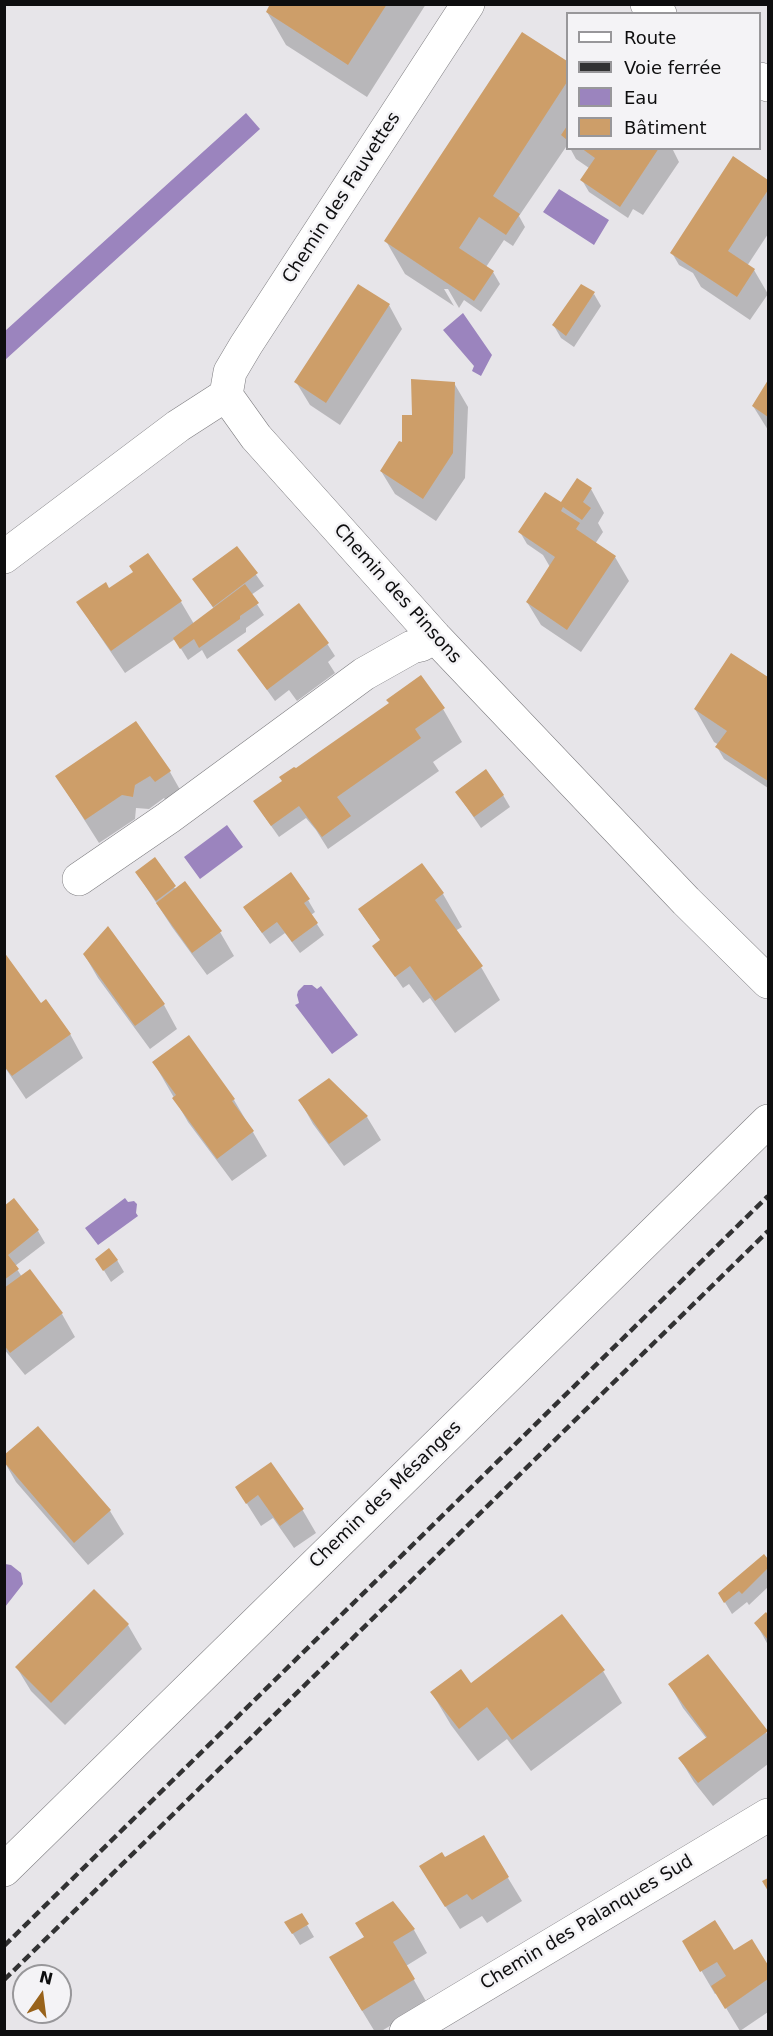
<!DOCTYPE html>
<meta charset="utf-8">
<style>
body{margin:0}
#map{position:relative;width:773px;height:2036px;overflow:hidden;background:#e7e5e9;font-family:"DejaVu Sans",sans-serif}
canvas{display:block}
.frame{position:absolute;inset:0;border:6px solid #0e0e0f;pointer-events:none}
.legend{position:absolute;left:566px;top:12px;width:195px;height:138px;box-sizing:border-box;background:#f4f3f6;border:2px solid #98979a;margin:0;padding:8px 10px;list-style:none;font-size:18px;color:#0e0e0f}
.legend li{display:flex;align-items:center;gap:12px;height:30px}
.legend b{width:30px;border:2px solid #98979a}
.north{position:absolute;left:12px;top:1964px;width:60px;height:60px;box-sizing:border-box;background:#f4f3f6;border:2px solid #98979a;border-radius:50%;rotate:14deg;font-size:16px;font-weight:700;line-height:24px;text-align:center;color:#0e0e0f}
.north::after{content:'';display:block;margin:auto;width:21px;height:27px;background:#99631b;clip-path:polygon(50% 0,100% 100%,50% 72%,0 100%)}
</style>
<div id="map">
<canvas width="773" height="2036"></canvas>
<div class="frame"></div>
<ul class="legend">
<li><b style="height:8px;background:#fff"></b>Route</li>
<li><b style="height:8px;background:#323233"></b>Voie ferrée</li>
<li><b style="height:16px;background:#9b84be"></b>Eau</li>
<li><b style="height:16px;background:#cd9e69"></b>Bâtiment</li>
</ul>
<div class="north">N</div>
</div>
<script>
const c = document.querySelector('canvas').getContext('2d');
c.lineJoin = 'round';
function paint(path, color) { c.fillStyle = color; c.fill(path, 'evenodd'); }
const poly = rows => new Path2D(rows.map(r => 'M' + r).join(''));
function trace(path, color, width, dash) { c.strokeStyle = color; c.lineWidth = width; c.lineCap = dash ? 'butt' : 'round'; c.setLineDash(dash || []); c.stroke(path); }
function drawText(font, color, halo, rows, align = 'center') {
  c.font = font + ' "DejaVu Sans",sans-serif'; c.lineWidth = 5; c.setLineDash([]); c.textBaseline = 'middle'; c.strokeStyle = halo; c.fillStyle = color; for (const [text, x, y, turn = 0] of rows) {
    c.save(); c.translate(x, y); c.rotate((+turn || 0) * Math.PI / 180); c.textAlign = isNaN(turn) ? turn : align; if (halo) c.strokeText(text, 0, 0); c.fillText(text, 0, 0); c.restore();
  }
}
paint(poly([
 [246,113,260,129,5,360,5,331],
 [559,189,609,220,594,245,543,212],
 [463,313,492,355,481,376,472,371,474,366,443,330],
 [227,825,243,847,200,879,184,857],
 [304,985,312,985,317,989,321,986,358,1035,332,1054,295,1005,299,1003,297,995,298,991],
 [125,1198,128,1202,134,1201,137,1204,136,1213,138,1216,98,1245,85,1228],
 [5,1564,11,1565,21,1573,23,1584,5,1607]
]), '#9b84be');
paint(poly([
 [272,4,426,4,367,97,286,45,267,12],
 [523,34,568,63,568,144,519,216,525,227,513,246,504,240,486,267,493,272,500,284,481,312,464,300,459,308,448,289,444,289,454,306,405,274,386,241],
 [570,148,672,148,679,162,643,215,633,209,628,218,589,192,582,180,589,168,576,159],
 [734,158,768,182,768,234,747,266,754,270,768,294,750,320,701,287,693,273,679,265,672,253],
 [594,294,601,306,574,347,561,338,554,326],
 [389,305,402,329,340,425,310,405,296,382],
 [454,383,468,407,465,478,436,521,395,494,381,471,404,443,413,416],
 [768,383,768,430,753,406],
 [591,489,604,513,598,523,603,532,595,544,615,557,629,581,581,652,541,625,527,602,550,567,543,555,527,544,520,532,560,503],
 [237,548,264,586,251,595,264,615,246,628,246,632,207,659,202,650,188,660,175,639,125,673,89,620,109,590,181,602,194,624,214,609,194,579],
 [319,631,335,656,328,662,335,673,297,701,289,690,275,701,239,651],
 [732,655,768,679,768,788,724,759,717,747,719,745,714,742,695,709],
 [443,709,462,742,433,762,439,771,328,849,316,830,306,818,279,837,262,813,283,781,295,770],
 [170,772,183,795,169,804,164,798,149,809,136,808,135,819,99,843,57,777],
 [457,793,503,795,510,807,481,828],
 [155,860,176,890,220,932,234,956,207,975,172,927,137,873],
 [421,865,443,894,462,927,455,931,481,967,500,1000,455,1033,430,998,423,1003,409,984,403,988,374,946,381,941,359,910],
 [308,900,315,912,311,915,324,935,300,953,285,933,270,944,252,919],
 [108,928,164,1005,177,1029,150,1049,98,978,84,954],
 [41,1005,70,1034,83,1058,26,1099,4,1066],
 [188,1037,234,1100,267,1156,232,1181,188,1122,154,1063],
 [329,1080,367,1117,381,1140,344,1166,313,1124,300,1101],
 [4,1208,38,1231,45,1243,15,1266,22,1277,62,1314,75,1337,25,1375,4,1349],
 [97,1259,117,1260,124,1272,111,1282],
 [4,1461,110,1511,124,1534,88,1565,16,1482],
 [237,1488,302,1509,316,1533,294,1548,273,1518,261,1526],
 [764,1556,768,1562,768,1587,749,1605,747,1602,732,1614,720,1594],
 [94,1591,128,1625,142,1649,65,1725,31,1691,17,1668],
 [766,1615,768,1618,768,1645,756,1623],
 [603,1671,622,1703,531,1771,507,1739,478,1761,451,1725,432,1693,471,1685],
 [670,1685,766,1732,768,1736,768,1764,713,1806,694,1782,680,1759,707,1739,683,1708],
 [483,1837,522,1901,487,1923,482,1916,460,1929,435,1890],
 [393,1903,414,1930,427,1953,406,1966,427,2003,380,2032,375,2032,344,1981,366,1938],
 [286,1923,307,1925,314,1937,300,1945],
 [751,1941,768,1967,768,2012,740,2031,717,1993,715,1994,698,1965,734,1952]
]), '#0003');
paint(poly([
 [270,4,387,4,348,65,266,12],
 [522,32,567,61,567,82,493,196,520,214,506,235,479,217,459,248,494,271,474,301,384,241],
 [567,126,567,140,561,135],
 [581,148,659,148,620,207,580,180,595,158],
 [733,156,768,180,768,190,728,251,755,269,737,297,670,253],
 [358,284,390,304,326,403,294,382],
 [581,284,595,292,566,336,552,325],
 [411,379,455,382,453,453,423,499,380,471,399,441,402,442,402,415,412,415],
 [768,380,768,417,752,406],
 [577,478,592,488,583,502,591,508,582,520,563,507,561,511,580,523,576,529,616,556,567,630,526,602,555,557,518,532,545,492,561,502],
 [237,546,258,573,213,607,192,579],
 [148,553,182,601,111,651,76,602,106,582,109,588,133,572,129,566],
 [245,584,259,603,240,616,240,619,199,648,194,639,180,649,173,638],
 [299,603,329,643,267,690,237,650],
 [731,653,768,677,768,781,715,747,727,731,694,709],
 [421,675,445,708,415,729,421,738,337,797,351,816,322,837,299,806,271,826,253,801,282,781,279,777,294,767,296,768,389,703,386,700],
 [136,721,171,771,155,782,150,776,135,785,133,797,122,795,85,820,55,776],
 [486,769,504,795,474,817,455,792],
 [155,857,176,886,156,901,135,872],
 [422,863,444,893,435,900,483,966,435,1001,410,966,395,977,372,946,380,940,358,909],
 [291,872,310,899,304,903,318,923,292,942,277,922,262,933,243,907],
 [185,881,222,931,192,953,156,903],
 [108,926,165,1004,135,1026,83,954],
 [4,952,41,1003,46,999,71,1034,12,1076,4,1066],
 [189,1035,235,1099,232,1101,254,1131,217,1159,172,1098,176,1095,152,1062],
 [329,1078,368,1116,329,1144,298,1100],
 [14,1198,39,1230,8,1255,19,1269,4,1280,4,1206],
 [109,1248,118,1260,103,1271,95,1259],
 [30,1269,63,1313,10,1353,4,1345,4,1288],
 [38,1426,111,1510,74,1543,4,1462,4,1455],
 [271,1462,304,1509,280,1526,258,1495,246,1504,235,1487],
 [764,1554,768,1559,768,1568,742,1594,739,1591,724,1603,718,1593],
 [94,1589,129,1624,51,1703,15,1667],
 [766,1612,768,1615,768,1640,754,1623],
 [562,1614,605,1670,512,1740,487,1707,459,1729,430,1692,461,1669,471,1683],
 [708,1654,768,1731,698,1783,678,1758,707,1737,668,1684],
 [484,1835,509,1877,472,1900,467,1894,445,1907,419,1866,442,1852,445,1857],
 [768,1878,768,1891,762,1881],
 [393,1901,415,1929,393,1942,415,1979,362,2011,329,1957,364,1937,355,1923],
 [302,1913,309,1924,292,1934,284,1922],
 [715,1920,734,1950,752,1939,768,1965,768,1979,725,2009,711,1986,726,1976,717,1962,700,1972,682,1941]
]), '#cd9e69');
const minor = poly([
 [647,4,660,14],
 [760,79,768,85],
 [226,395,230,372,246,345,468,4],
 [4,557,178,426,226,395,256,437,435,637,686,901,768,982],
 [79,879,168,818,364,674,412,647,421,645,435,637],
 [4,1870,768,1121],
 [406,2032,768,1815]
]);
trace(minor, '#7e7d80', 34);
trace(minor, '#fff', 33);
trace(poly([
 [4,1946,768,1196],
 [4,1980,768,1231]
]), '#323233', 4.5, [9, 4.5]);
drawText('18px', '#0e0e0f', '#f4f3f6', [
 ["Chemin des Fauvettes",342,198,-57],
 ["Chemin des Pinsons",397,594,48],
 ["Chemin des Mésanges",386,1495,-44],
 ["Chemin des Palanques Sud",587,1923,-31]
]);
</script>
